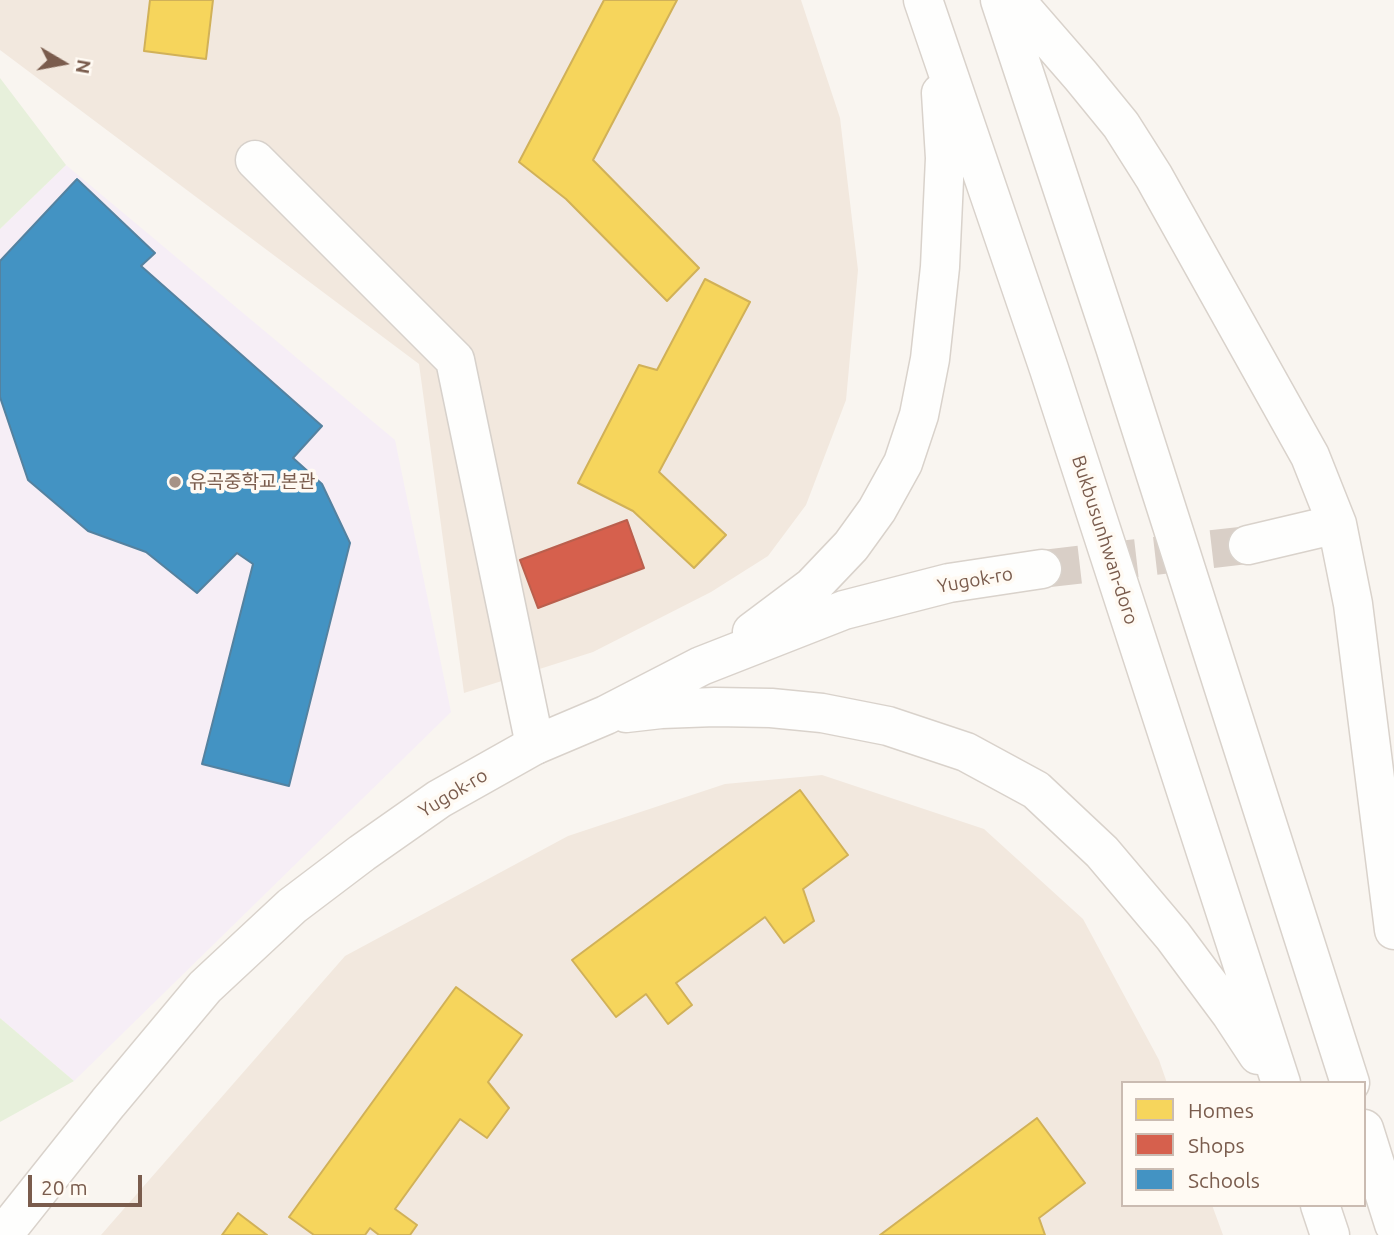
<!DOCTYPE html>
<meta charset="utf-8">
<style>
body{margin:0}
#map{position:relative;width:1394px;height:1235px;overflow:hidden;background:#f9f5f0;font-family:Ubuntu,sans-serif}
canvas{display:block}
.legend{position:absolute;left:1121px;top:1081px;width:245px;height:126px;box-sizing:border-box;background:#fffaf3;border:2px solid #cabbb1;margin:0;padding:9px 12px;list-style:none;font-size:21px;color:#7a5c4d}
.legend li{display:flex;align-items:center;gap:14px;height:35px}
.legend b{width:35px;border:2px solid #cabbb1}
.north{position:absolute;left:28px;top:28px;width:70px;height:70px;-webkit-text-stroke:5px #fffaf3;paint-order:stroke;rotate:100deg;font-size:19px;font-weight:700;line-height:28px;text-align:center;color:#7a5c4d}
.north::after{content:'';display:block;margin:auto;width:24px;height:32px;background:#7a5c4d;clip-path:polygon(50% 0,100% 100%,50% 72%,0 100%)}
.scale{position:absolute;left:28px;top:1175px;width:114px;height:32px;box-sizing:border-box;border:4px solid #7a5c4d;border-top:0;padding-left:9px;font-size:21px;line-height:24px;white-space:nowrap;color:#7a5c4d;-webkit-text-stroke:5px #fffaf3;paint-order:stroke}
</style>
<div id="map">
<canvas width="1394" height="1235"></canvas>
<ul class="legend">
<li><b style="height:19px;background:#f6d55c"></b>Homes</li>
<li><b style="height:19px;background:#d6604d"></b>Shops</li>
<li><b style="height:19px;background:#4393c3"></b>Schools</li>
</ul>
<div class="north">N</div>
<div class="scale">20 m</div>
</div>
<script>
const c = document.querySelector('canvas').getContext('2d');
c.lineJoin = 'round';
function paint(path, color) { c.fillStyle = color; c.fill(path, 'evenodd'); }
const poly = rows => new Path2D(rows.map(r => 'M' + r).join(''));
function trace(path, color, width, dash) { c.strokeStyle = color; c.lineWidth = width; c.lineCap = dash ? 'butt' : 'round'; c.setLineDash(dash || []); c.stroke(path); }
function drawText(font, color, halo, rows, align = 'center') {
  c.font = font + ' Ubuntu,"Noto Sans KR",sans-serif'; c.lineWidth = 7; c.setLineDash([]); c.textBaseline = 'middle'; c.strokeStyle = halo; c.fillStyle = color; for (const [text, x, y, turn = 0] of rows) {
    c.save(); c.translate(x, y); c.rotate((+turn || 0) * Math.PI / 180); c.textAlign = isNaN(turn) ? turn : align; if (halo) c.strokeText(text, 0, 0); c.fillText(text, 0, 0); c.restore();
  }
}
paint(poly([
 [0,0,801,0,840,118,858,270,846,400,806,505,768,556,711,592,593,652,464,693,419,364,0,50],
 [822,775,984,829,1083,919,1159,1060,1167,1083,1123,1083,1123,1205,1212,1205,1223,1235,101,1235,345,956,568,836,725,784]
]), '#f2e8de');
paint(poly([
 [66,165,395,440,451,712,74,1081,0,1018,0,229]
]), '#f6eef6');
paint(poly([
 [0,78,66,165,0,229],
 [0,1018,74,1081,0,1122]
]), '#e7f0db');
const homes = poly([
 [150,0,213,0,206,59,144,51,150,0],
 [604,0,677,0,593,160,699,268,667,301,566,199,519,162,604,0],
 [705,279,750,302,659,472,726,535,694,568,633,511,578,483,639,365,657,370,705,279],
 [800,790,848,855,803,889,814,921,784,943,765,917,676,983,692,1005,668,1024,646,994,616,1017,572,960,800,790],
 [456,987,522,1035,488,1082,509,1108,487,1138,460,1119,395,1209,417,1225,410,1235,379,1235,370,1228,365,1235,314,1235,289,1217,456,987],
 [1037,1118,1085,1183,1039,1218,1045,1235,880,1235,1037,1118],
 [238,1213,267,1235,222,1235,238,1213]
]);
paint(homes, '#f6d55c');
trace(homes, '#d1b158', 2);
const shops = poly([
 [627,520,644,568,538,608,520,560,627,520]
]);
paint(shops, '#d6604d');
trace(shops, '#ba5f4d', 2);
const schools = poly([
 [77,179,155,253,141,266,322,426,293,458,322,484,350,543,289,786,202,764,253,564,237,553,197,593,146,552,88,531,28,480,0,397,0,261,77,179]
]);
paint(schools, '#4393c3');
trace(schools, '#5482a0', 2);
trace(poly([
 [1042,569,1248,545]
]), '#d9cfc7', 38, [38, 19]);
const street = poly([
 [255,160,455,360,535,745]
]);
const secondary = poly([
 [923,0,1049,369,1281,1083],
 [1000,0,1115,347,1350,1083],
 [1015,0,1081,76,1121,125,1154,177,1310,456,1337,524,1353,604,1394,930],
 [1248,545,1337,524],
 [752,632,812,587,851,546,877,510,903,463,919,415,930,359,940,267,945,158,941,93],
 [626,713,661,709,715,707,771,708,822,713,888,726,966,752,1036,790,1102,852,1173,936,1231,1014,1258,1055],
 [1364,1129,1394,1224],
 [1320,1205,1330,1235],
 [3,1235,108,1103,205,987,292,906,362,853,439,799,535,745,606,715,701,666,844,610,949,583,1042,569]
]);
trace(street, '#d7d1cb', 41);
trace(secondary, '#d9d2cb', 41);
trace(street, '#fefefd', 38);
trace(secondary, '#fefefd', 38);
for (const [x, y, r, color] of [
 [175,482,7,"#a69286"]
]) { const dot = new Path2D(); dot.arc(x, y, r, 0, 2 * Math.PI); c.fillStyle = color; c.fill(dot); trace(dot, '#fffaf3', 2.5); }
drawText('19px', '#7a5c4d', '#fffaf3', [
 ["유곡중학교 본관",189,482]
], 'left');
drawText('19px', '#7a5c4d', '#fffaf3', [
 ["Bukbusunhwan-doro",1105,540,72],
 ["Yugok-ro",975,580,-10],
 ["Yugok-ro",453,793,-31]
]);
</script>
